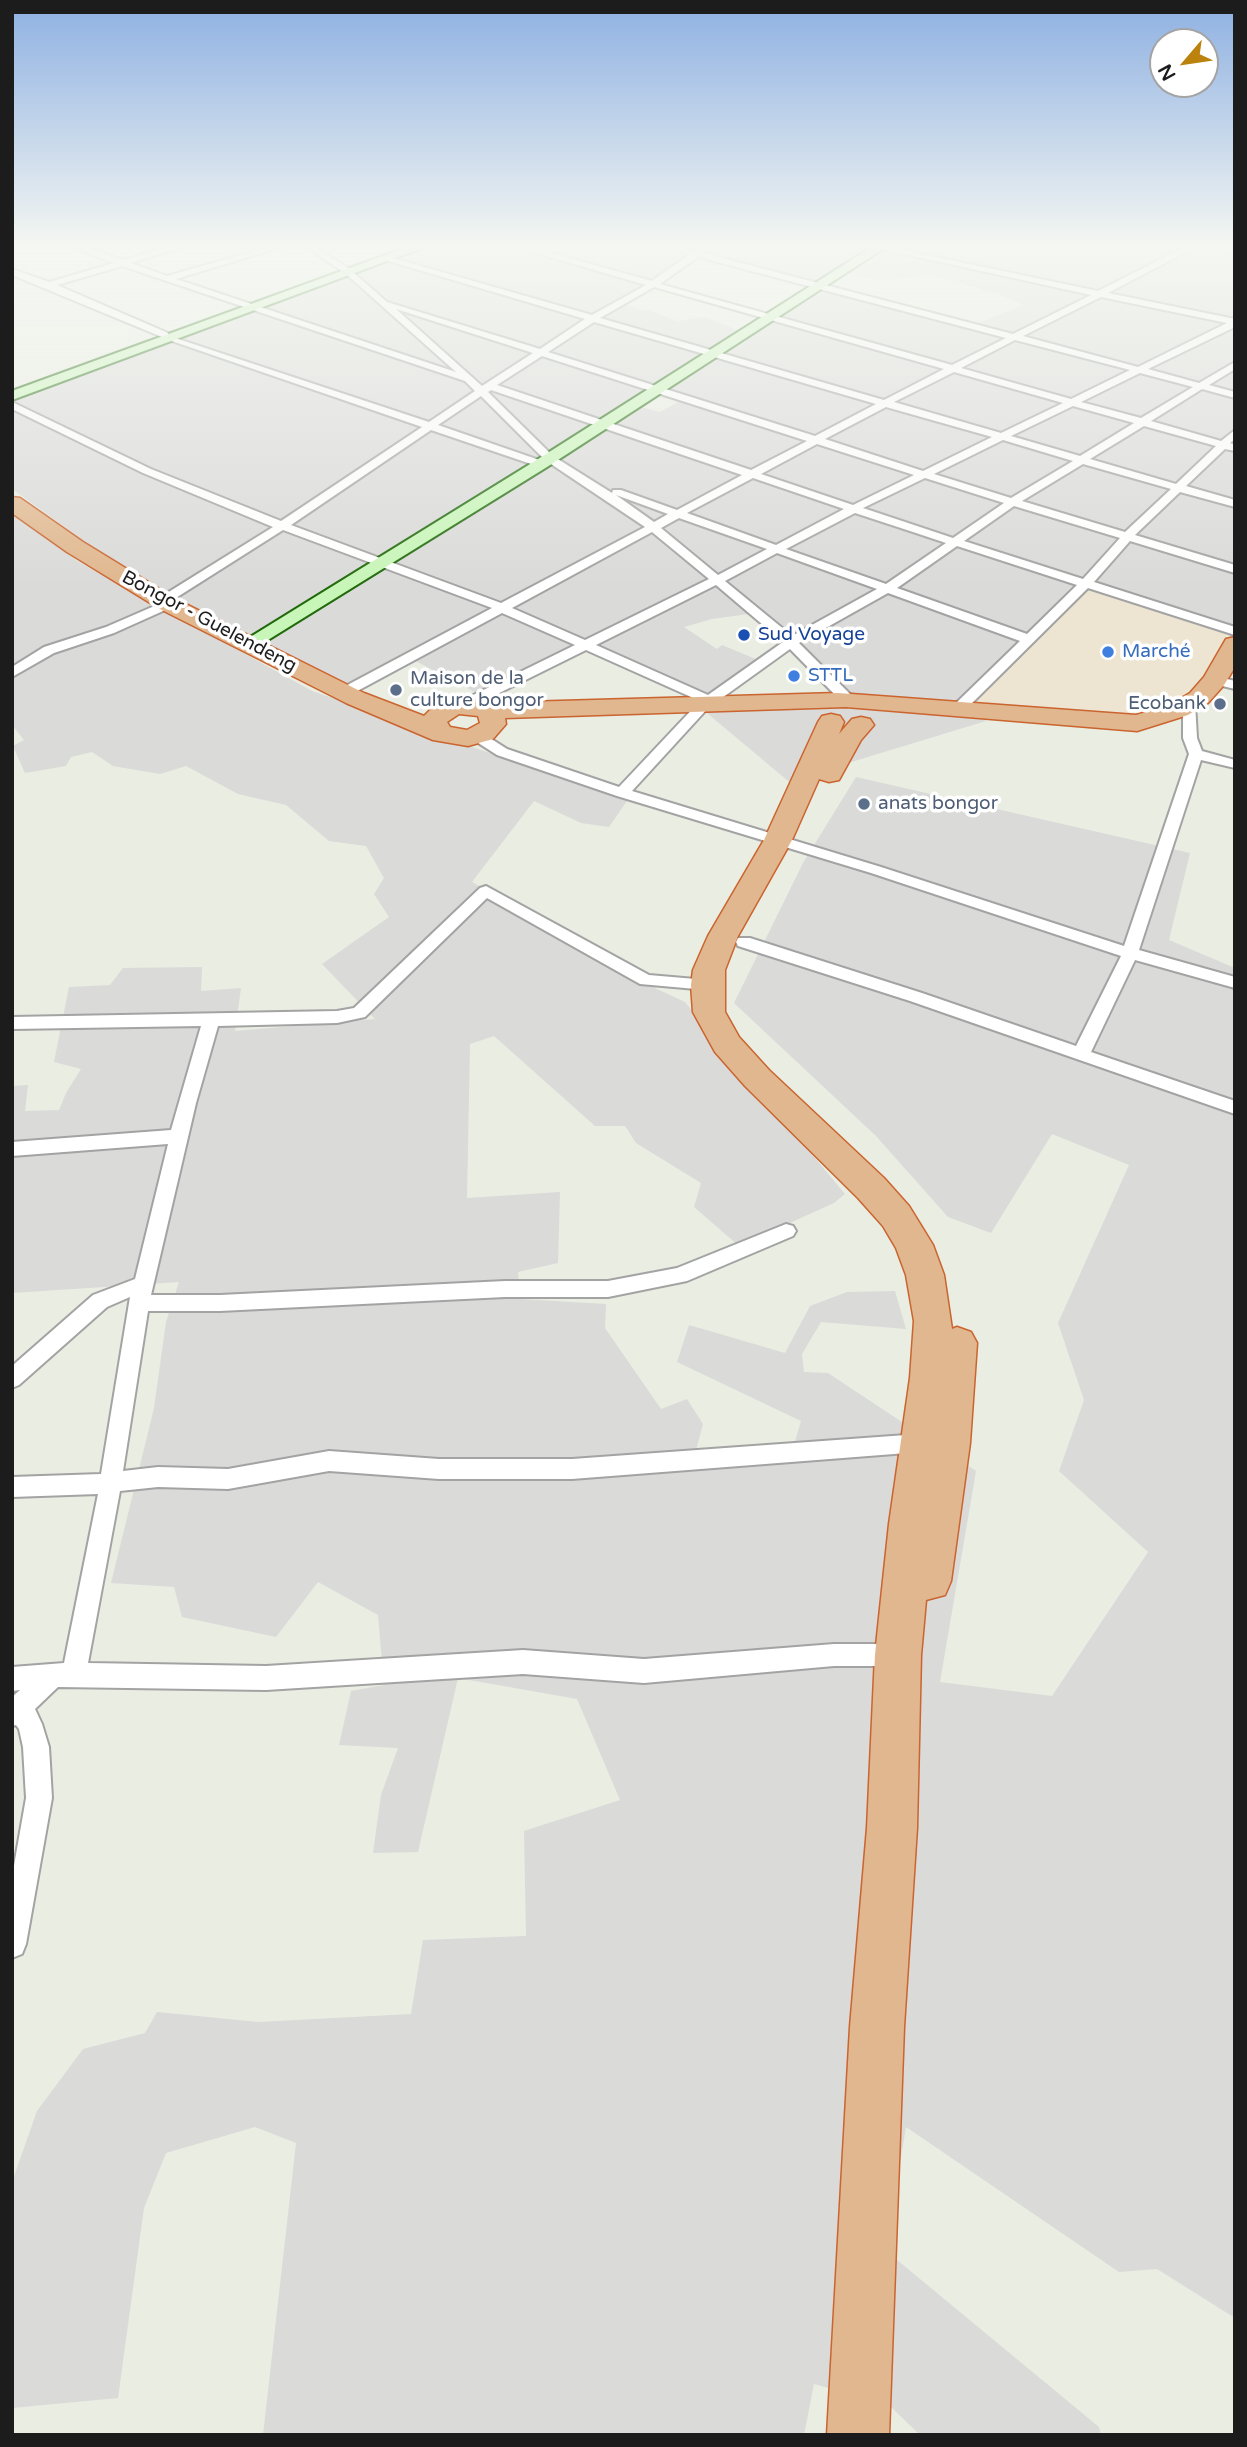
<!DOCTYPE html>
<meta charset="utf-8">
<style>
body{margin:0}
#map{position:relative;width:1247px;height:2447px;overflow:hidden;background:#e9ede2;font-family:"Varela Round",sans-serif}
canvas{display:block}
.frame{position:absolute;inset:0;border:14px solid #1c1c1c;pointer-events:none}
.north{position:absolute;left:1149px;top:28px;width:70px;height:70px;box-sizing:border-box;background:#fff;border:2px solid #a4a4a4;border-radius:50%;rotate:241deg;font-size:19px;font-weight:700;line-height:28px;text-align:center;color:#1c1c1c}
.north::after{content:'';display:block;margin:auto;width:24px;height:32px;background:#bb830d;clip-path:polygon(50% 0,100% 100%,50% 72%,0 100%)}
</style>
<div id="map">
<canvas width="1247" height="2447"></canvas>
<div class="frame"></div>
<div class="north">N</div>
</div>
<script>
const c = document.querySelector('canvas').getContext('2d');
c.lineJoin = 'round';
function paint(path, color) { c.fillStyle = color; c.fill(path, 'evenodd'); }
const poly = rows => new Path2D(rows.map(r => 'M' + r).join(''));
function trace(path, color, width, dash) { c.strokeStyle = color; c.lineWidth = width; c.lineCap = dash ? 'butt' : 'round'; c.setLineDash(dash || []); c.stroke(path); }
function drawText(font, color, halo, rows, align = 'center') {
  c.font = font + ' "Varela Round",sans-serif'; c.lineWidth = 7; c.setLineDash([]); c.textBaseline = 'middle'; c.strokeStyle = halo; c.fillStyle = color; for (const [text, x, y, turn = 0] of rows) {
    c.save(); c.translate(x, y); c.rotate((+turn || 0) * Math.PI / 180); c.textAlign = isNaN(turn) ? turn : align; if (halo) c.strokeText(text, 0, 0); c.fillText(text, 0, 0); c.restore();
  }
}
paint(poly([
 [432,245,878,245,819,283,698,253,621,303,642,310,649,310,677,321,706,317,737,330,675,377,251,638,119,566,12,489,12,396,74,377],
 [892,245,1072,247,1235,245,1235,621,1231,627,960,702,986,721,812,774,800,791,701,708,818,709,856,702,748,614,712,619,684,627,717,649,722,645,758,660,709,696,597,644,484,697,410,658,346,683,261,645,638,406,660,412,685,398,663,389,821,287,969,327,1023,305,1000,295,929,274,882,281,847,273],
 [12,513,77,561,312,691,627,801,609,827,581,823,534,801,472,882,657,989,685,1002,845,1194,834,1203,739,1246,694,1207,701,1183,636,1143,625,1126,595,1126,494,1036,470,1044,467,1198,560,1192,558,1263,518,1272,520,1299,606,1304,605,1328,661,1409,687,1399,703,1424,692,1465,791,1455,801,1421,677,1362,689,1325,785,1353,810,1306,847,1292,895,1291,906,1329,821,1322,802,1354,804,1372,828,1373,976,1471,940,1682,1052,1696,1148,1552,1059,1471,1084,1400,1058,1323,1129,1165,1052,1134,991,1233,948,1217,876,1136,734,1003,803,863,856,777,1190,853,1169,940,1235,968,1235,2318,1157,2269,1119,2272,906,2127,885,2250,1099,2427,1101,2435,920,2435,889,2405,814,2384,804,2435,263,2435,296,2143,255,2127,166,2153,144,2208,118,2398,12,2408,12,2182,37,2111,83,2049,145,2033,157,2012,258,2022,411,2014,423,1940,526,1936,524,1831,620,1800,577,1699,458,1678,418,1852,373,1853,381,1795,398,1748,339,1745,351,1691,384,1685,378,1615,318,1582,276,1637,182,1617,174,1587,111,1583,154,1408,166,1322,179,1282,12,1293,12,1086,28,1085,25,1111,59,1110,66,1093,81,1069,54,1062,69,987,110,985,123,968,202,967,201,991,241,988,235,1031,375,1019,322,964,389,917,374,894,384,878,366,846,329,841,286,805,238,794,186,766,160,774,113,766,92,752,71,757,66,766,25,773,13,746,24,740,12,725]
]), '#dadad9');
paint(poly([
 [1080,578,1231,627,1201,685,1176,705,1135,719,959,702]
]), '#ede5d2');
const street = poly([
 [66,245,77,245,123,260,176,245,188,245,131,263,167,276,276,245,288,245,176,279,456,372,345,273,303,245,312,245,348,268,387,302,540,349,585,319,382,259,389,257,592,315,646,285,509,245,521,245,652,281,690,254,660,245,695,251,704,245,713,245,703,253,1013,334,1091,295,863,245,878,245,1098,291,1189,245,1215,245,1235,248,1235,253,1199,245,1108,293,1235,319,1235,327,1148,369,1199,383,1235,362,1235,369,1209,385,1235,392,1235,398,1202,389,1151,421,1221,441,1235,430,1235,439,1230,443,1235,445,1235,451,1225,449,1186,486,1235,500,1235,507,1180,492,1135,535,1235,565,1235,573,1130,541,1094,582,1235,627,1235,635,1088,588,963,712,958,713,953,712,953,706,1020,641,888,593,799,643,853,697,853,703,843,703,790,649,708,708,632,791,881,867,1124,946,1189,754,1183,738,1183,705,1190,701,1195,702,1197,738,1202,751,1235,760,1235,768,1201,760,1139,950,1235,977,1235,988,1135,960,1091,1052,1235,1101,1235,1114,910,1001,738,946,736,942,738,938,750,938,922,993,1076,1046,1121,956,871,873,617,796,497,755,472,739,472,733,482,733,507,749,619,787,700,701,586,650,469,708,459,708,459,702,575,645,502,613,348,696,338,696,338,690,492,608,283,530,171,601,174,604,172,607,114,633,54,653,12,677,12,667,44,647,106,627,159,604,159,598,273,527,143,473,12,409,12,402,151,469,281,521,422,427,169,340,168,337,162,337,12,275,12,269,49,282,114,263,66,245],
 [698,257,1006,338,952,365,660,284,698,257],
 [122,266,465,381,475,391,429,422,169,336,168,333,57,285,122,266],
 [654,287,944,369,884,400,600,318,654,287],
 [1101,297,1227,323,1138,367,1023,336,1101,297],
 [396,309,533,353,482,386,396,309],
 [594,322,876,404,815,436,548,352,594,322],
 [1015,340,1130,370,1071,399,961,368,1015,340],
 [542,356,807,441,751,470,497,385,542,356],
 [954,372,1063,403,1001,433,894,402,954,372],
 [1140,373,1193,387,1141,418,1081,402,1140,373],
 [491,390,742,475,677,510,621,490,613,490,612,493,553,456,488,392,491,390],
 [481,396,545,460,645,527,501,603,291,525,431,430,537,466,545,466,545,462,438,425,481,396],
 [1073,406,1134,423,1080,456,1011,436,1073,406],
 [886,407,992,437,923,471,825,439,886,407],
 [1144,426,1216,446,1176,484,1090,459,1144,426],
 [1003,440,1073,461,1011,498,934,474,1003,440],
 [817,444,914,475,853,505,761,474,817,444],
 [1083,464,1171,489,1125,532,1022,501,1083,464],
 [753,478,844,509,776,545,687,513,753,478],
 [925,478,985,497,1004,503,953,538,863,508,925,478],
 [616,495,668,514,654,522,616,495],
 [1014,506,1120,538,1083,579,964,541,1014,506],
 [855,513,913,532,946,543,886,584,786,549,855,513],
 [679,518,767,549,718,575,661,528,679,518],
 [652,532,709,579,585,640,512,608,652,532],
 [957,546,1077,585,1027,634,897,588,957,546],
 [777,553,877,589,792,636,725,581,777,553],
 [716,585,783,642,708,695,596,645,716,585],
 [1215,676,1235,681,1235,689,1210,683,1210,677,1215,676],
 [486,886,649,975,707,980,715,985,707,990,640,984,487,898,365,1017,337,1023,218,1026,196,1103,151,1295,220,1295,505,1281,608,1281,677,1268,786,1224,793,1226,796,1231,793,1236,687,1281,608,1297,505,1297,220,1311,148,1311,123,1471,158,1467,228,1469,329,1451,439,1459,572,1459,920,1434,928,1436,931,1443,928,1450,920,1452,572,1479,439,1479,329,1471,228,1489,158,1487,120,1491,88,1663,266,1666,523,1650,644,1659,834,1644,898,1644,906,1647,910,1655,906,1663,898,1666,834,1666,644,1683,523,1674,266,1690,58,1687,35,1709,42,1724,49,1747,52,1798,26,1944,22,1954,12,1958,12,1877,26,1798,23,1747,19,1729,16,1725,12,1726,12,1697,20,1690,12,1691,12,1667,64,1663,98,1494,12,1497,12,1477,101,1474,130,1297,107,1307,19,1385,12,1388,12,1366,93,1295,135,1279,168,1144,12,1156,12,1142,171,1130,201,1026,12,1029,12,1017,337,1011,354,1008,480,888,486,886]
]);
const secondary = poly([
 [413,245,430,245,12,400,12,391,413,245],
 [875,245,889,245,547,467,255,648,248,650,239,644,535,461,875,245]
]);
const highway = poly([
 [12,497,20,498,83,542,176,599,364,693,424,716,434,706,456,698,473,698,490,703,838,693,1136,715,1170,705,1190,693,1204,677,1226,639,1235,637,1235,667,1224,685,1208,703,1188,715,1137,731,846,707,505,718,506,724,493,739,468,746,433,740,346,703,160,609,67,552,12,513,12,497],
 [459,714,478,716,480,723,467,730,450,727,447,722,459,714],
 [831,714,840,716,844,722,839,734,852,719,861,717,870,719,874,725,861,740,839,780,829,782,819,779,792,840,738,936,725,970,725,1012,739,1037,769,1070,884,1178,909,1206,933,1245,944,1275,952,1329,957,1327,971,1332,977,1343,970,1443,951,1581,945,1595,926,1600,921,1655,917,1828,904,2027,889,2435,827,2435,850,2027,867,1828,875,1655,889,1524,910,1378,914,1321,906,1275,896,1248,883,1226,858,1198,745,1086,715,1052,693,1012,691,985,693,970,708,936,764,840,818,722,822,716,831,714]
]);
trace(street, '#a3a3a3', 4);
trace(secondary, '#206a0b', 4);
trace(highway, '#cb642f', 3);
paint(street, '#fff');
paint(secondary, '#c8f5b8');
paint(highway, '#e0b78e');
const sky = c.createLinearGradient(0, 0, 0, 587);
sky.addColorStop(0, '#8db0e2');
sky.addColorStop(0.42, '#f5f7f2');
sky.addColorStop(1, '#f5f7f200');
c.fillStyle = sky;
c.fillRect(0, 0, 1247, 587);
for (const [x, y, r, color] of [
 [744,635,7,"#1a4fb4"],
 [1108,652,7,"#3f7fe0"],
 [794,676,7,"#3f7fe0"],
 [396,690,7,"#5c6f8a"],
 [1220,704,7,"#5c6f8a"],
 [864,804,7,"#5c6f8a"]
]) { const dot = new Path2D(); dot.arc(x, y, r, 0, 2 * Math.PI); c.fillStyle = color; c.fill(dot); trace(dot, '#fff', 2.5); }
drawText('19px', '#1c1c1c', '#fff', [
 ["Bongor - Guelendeng",209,622,28]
]);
drawText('19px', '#164399', '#fff', [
 ["Sud Voyage",758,635]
], 'left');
drawText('19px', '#366cbe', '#fff', [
 ["Marché",1122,652],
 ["STTL",808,676]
], 'left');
drawText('19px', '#4e5e75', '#fff', [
 ["Maison de la",410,679],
 ["culture bongor",410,701],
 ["Ecobank",1206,704,"right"],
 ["anats bongor",878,804]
], 'left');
</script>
